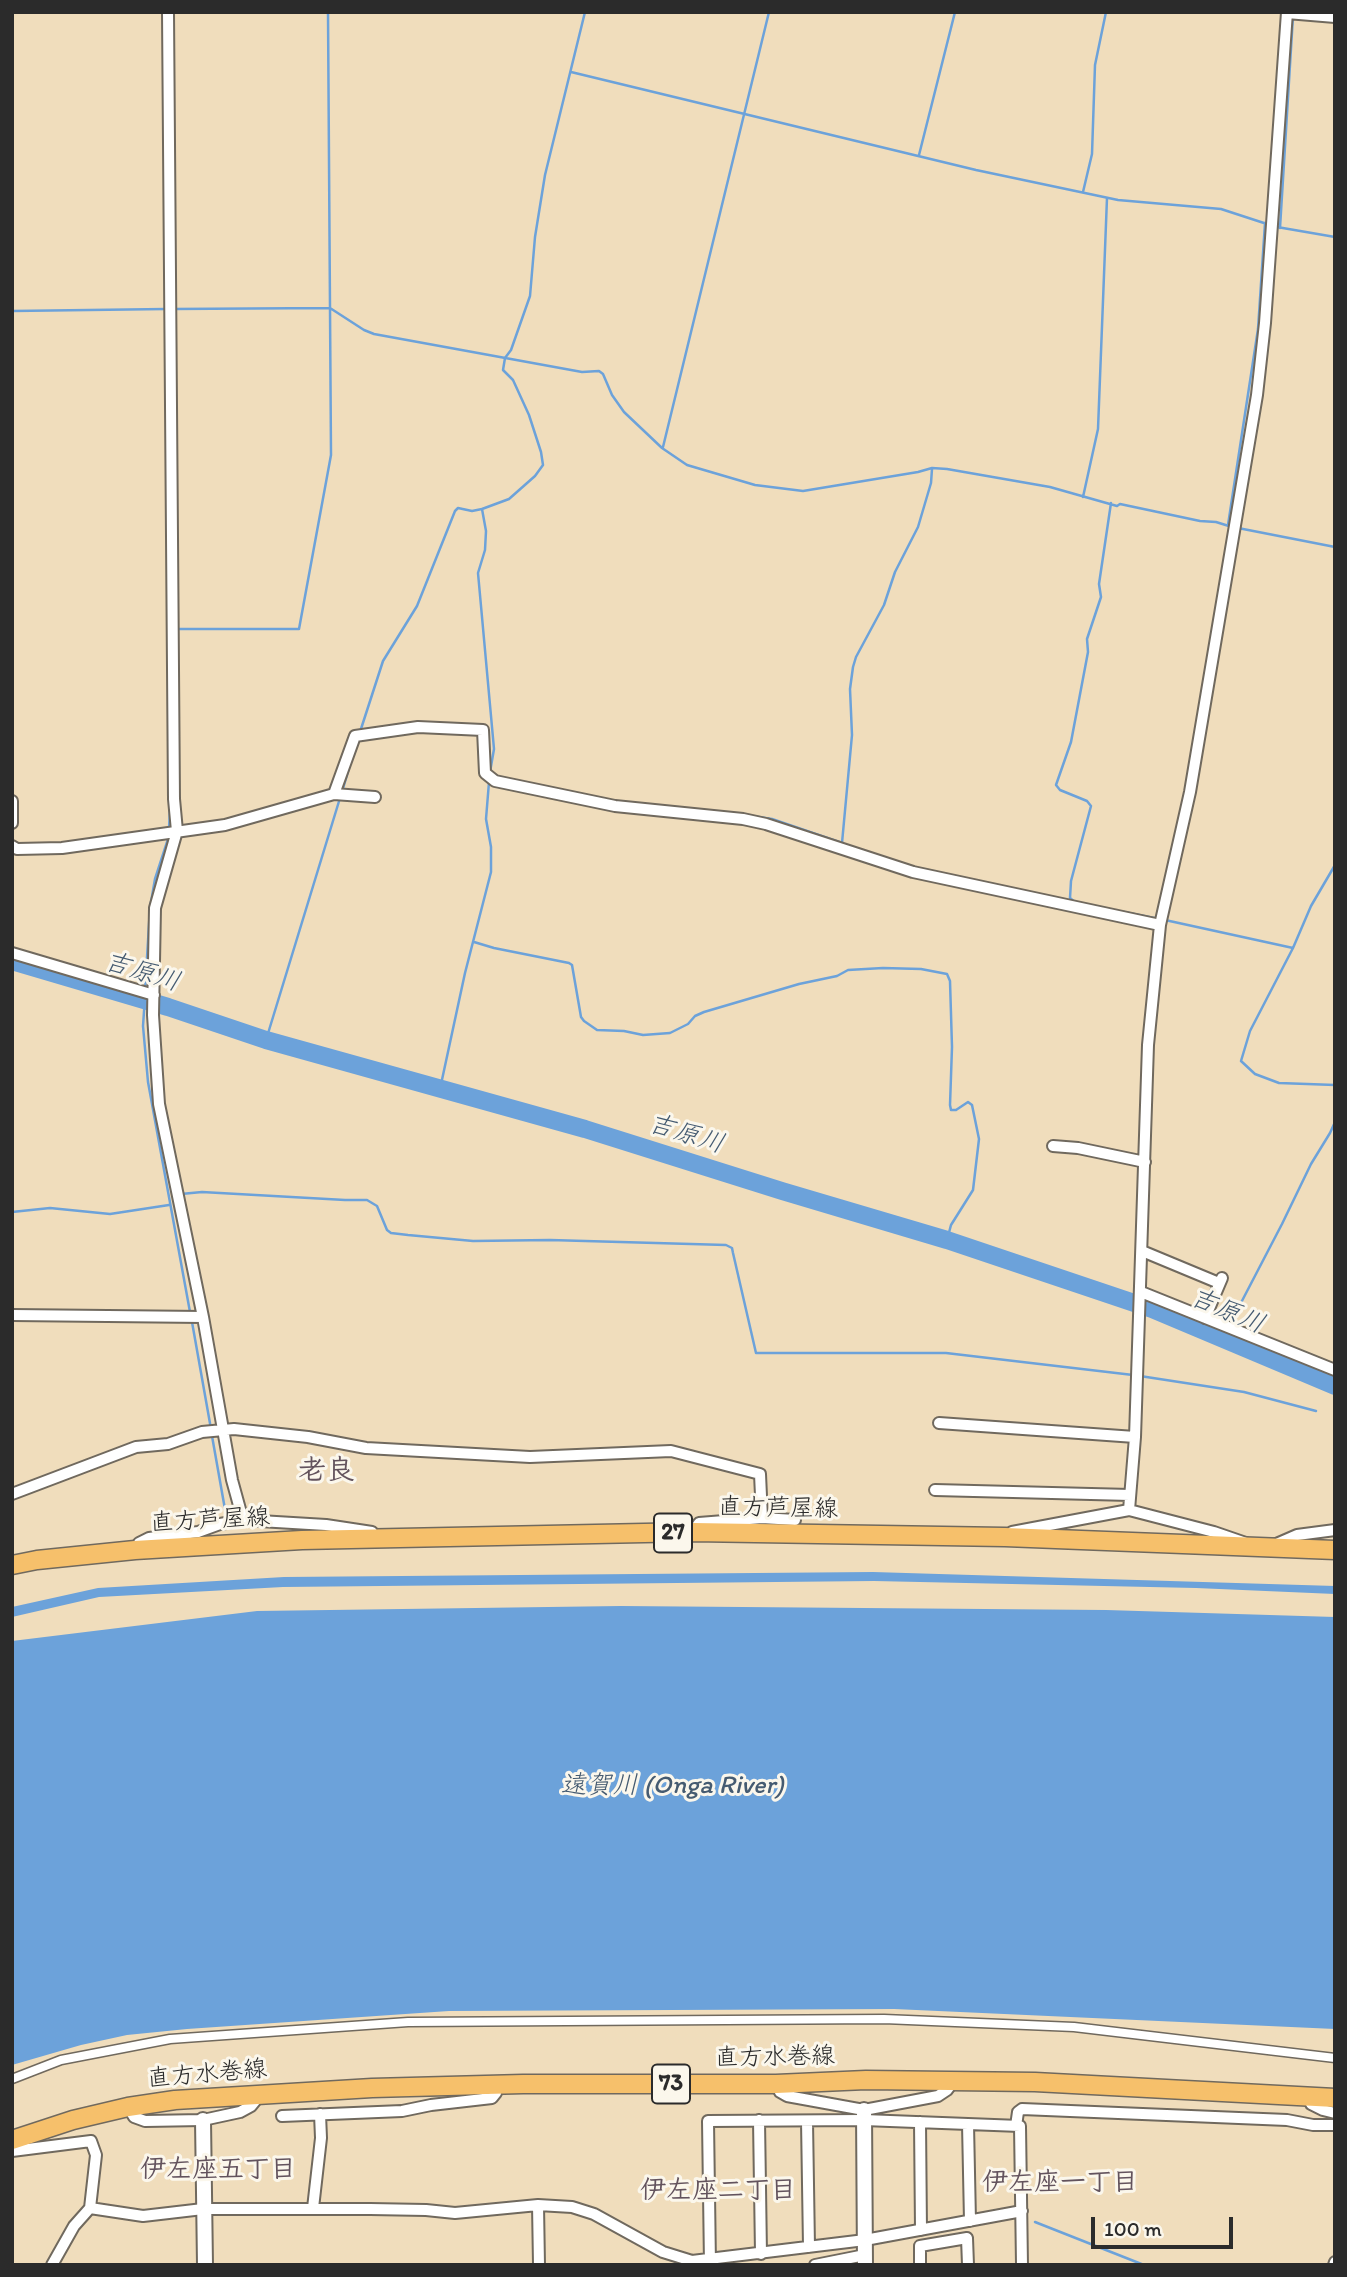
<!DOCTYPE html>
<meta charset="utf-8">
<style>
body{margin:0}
#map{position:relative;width:1347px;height:2277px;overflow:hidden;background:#f0ddbc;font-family:Itim,sans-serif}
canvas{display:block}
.frame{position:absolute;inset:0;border:14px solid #2b2b2b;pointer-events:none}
.scale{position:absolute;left:1091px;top:2217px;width:142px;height:32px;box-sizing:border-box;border:4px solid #2b2b2b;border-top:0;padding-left:9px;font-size:21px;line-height:24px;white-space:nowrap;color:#2b2b2b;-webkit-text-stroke:5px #fbf7ec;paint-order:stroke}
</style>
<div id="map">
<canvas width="1347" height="2277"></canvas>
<div class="frame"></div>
<div class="scale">100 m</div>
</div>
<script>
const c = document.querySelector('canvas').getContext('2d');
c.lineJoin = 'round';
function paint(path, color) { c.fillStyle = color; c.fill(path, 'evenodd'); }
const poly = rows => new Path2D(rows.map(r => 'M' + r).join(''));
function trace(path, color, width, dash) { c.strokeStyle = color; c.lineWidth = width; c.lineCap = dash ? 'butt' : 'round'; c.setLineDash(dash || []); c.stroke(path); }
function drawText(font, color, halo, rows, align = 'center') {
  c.font = font + ' Itim,"Klee One",sans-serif'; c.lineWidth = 6; c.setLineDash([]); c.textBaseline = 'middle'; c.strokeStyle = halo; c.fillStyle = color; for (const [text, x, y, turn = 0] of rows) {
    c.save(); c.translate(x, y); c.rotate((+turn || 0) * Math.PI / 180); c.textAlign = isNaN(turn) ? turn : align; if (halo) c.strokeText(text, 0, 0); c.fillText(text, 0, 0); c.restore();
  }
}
paint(poly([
 [873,1572,1335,1586,1335,1594,1196,1588,874,1581,283,1587,99,1597,12,1617,12,1607,98,1588,284,1577],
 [621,1606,1106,1610,1335,1617,1335,2029,894,2009,449,2011,187,2029,127,2035,81,2045,12,2065,12,1641,257,1611]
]), '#6ca2da');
trace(poly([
 [571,72,976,170,1118,200,1221,209,1267,224],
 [919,155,955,12],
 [1083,192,1092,154,1095,65,1106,12],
 [1277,227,1335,237],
 [1280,228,1293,16],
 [173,309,330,308,364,330,374,334,582,372,599,371,603,374,612,395,624,412,662,448,687,465,755,485,803,491,918,472,932,468,947,469,1050,487,1117,506,1120,504,1200,521,1216,522,1232,527],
 [12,311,166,309],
 [663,447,769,12],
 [1083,497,1098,429,1107,198],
 [1228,525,1258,329,1265,223],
 [1238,528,1335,547],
 [177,629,299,629,331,455,328,12],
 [360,732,383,661,417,606,455,511,458,508,472,511,482,509],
 [490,772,494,749,478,573,485,550,486,531,482,509,509,499,535,476,543,465,541,452,529,415,513,380,503,370,505,358,511,350,530,296,535,237,545,175,585,12],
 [342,792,349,768],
 [731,813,772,819,842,843,852,735,850,689,853,667,856,657,884,605,895,572,918,527,931,483,932,469],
 [169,829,170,808],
 [1335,865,1311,906,1293,948,1250,1031,1241,1061,1255,1074,1279,1083,1335,1085],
 [1076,903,1070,898,1071,881,1091,806,1087,801,1060,790,1056,785,1071,742,1088,652,1087,639,1101,597,1099,584,1111,503],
 [1124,912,1159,919],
 [1165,920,1293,948],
 [474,942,494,948,569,963,572,965,581,1017,584,1021,597,1030,624,1031,643,1035,670,1033,688,1024,695,1016,704,1012,799,984,837,976,848,970,883,968,921,969,947,974,950,981,952,1047,950,1105,951,1110,956,1110,968,1102,972,1105,979,1139,973,1190,951,1225,947,1240],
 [145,991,150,908,155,879,169,836],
 [145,997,143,1026,148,1082,190,1312],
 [266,1040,340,798],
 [440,1089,465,973,491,872,491,847,486,819,489,782],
 [181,1194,202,1192,345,1200,367,1200,377,1206,387,1230,391,1233,408,1235,473,1241,550,1240,726,1245,732,1248,733,1253,756,1353,946,1353,1133,1375],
 [12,1212,50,1208,110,1214,169,1205],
 [192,1322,211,1429],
 [1231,1322,1282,1224,1311,1164,1330,1133,1335,1122],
 [1140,1376,1244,1392,1316,1411],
 [212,1436,226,1515],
 [1035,2222,1144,2265]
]), '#6ca2da', 2.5);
trace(poly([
 [12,961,168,1007,266,1040,585,1129,782,1191,947,1240,1152,1309,1335,1386]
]), '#6ca2da', 18);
const pedestrian = poly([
 [12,2079,61,2060,170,2039,408,2022,884,2019,1074,2027,1335,2058]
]);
const minor = poly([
 [168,12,174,799,177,831,155,908,153,1015,159,1104,203,1317,232,1480,243,1520,326,1525,372,1532],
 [1287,13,1335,17],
 [334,794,355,736,418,727,483,730,485,773,495,781,615,806,743,819,766,824,913,872,1160,925],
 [12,801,12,823],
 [12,846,17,849,62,848,225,825,334,794,375,797],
 [12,953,154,995],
 [1053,1146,1078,1148,1145,1162],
 [1142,1251,1219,1283],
 [1141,1292,1335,1370],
 [12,1315,203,1317],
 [1205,1318,1222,1278],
 [939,1423,1135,1437],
 [935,1490,1130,1495],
 [12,1494,136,1447,168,1444,202,1432,234,1429,308,1437,366,1448,530,1457,671,1451,760,1474,762,1518],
 [693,1532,699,1523,762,1518,795,1520],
 [1012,1532,1129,1510],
 [1246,1543,1214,1532,1129,1510,1135,1437,1148,1045,1160,925,1190,792,1257,395,1265,323,1287,12],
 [1274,1545,1297,1535,1335,1530],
 [135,1550,139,1543,149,1538,198,1532,220,1524,243,1520],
 [776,2084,780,2092,787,2096,864,2110,938,2096,947,2090,953,2082],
 [1309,2097,1311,2104,1323,2110,1335,2113],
 [128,2107,134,2117,145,2121,203,2120,240,2112,251,2106,260,2095],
 [282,2116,402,2111,431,2105,492,2098,496,2093,496,2085],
 [759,2120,761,2254],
 [807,2121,809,2247],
 [920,2122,921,2230],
 [968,2124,970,2221],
 [1016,2126,1018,2112,1022,2109,1287,2120,1313,2125,1335,2125],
 [12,2151,91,2141,96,2155,90,2208,74,2226,52,2265],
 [538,2205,539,2265],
 [90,2208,143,2216,203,2209,370,2209,426,2210,455,2213,538,2205,572,2207,594,2214,663,2252,692,2261,865,2240,1022,2211],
 [313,2208,321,2138,320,2114],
 [710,2265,708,2121,864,2120,1020,2126,1022,2265],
 [815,2265,865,2255],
 [920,2265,920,2246,967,2238,968,2265],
 [1334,2265,1335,2262]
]);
const tertiary = poly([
 [864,2110,865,2265],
 [203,2120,205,2265]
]);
const primary = poly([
 [12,1565,37,1560,135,1550,302,1540,693,1532,1005,1537,1335,1550],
 [12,2140,73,2120,128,2107,175,2100,372,2088,523,2084,776,2084,866,2080,1035,2082,1335,2098]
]);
trace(pedestrian, '#70695e', 11);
trace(minor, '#70695e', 14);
trace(tertiary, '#70695e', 18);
trace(primary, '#70695e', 21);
trace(pedestrian, '#fff', 8);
trace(minor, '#fff', 10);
trace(tertiary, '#fff', 14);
trace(primary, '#f6c06b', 18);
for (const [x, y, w] of [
 [673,1533,38],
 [671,2084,38]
]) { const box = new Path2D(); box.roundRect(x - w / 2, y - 19.5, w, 39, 5); c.fillStyle = '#fbf7ec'; c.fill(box); trace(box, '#2b2b2b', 2); }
drawText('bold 23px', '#2b2b2b', null, [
 ["27",673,1533],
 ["73",671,2084]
]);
drawText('24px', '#2b2b2b', '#fbf7ec', [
 ["直方芦屋線",778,1509,1],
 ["直方芦屋線",210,1521,-3],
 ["直方水巻線",775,2058,-1],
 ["直方水巻線",207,2075,-5]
]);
drawText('italic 26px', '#455b71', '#fbf7ec', [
 ["吉原川",142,973,17],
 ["吉原川",686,1135,17],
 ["吉原川",1227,1312,23],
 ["遠賀川 (Onga River)",672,1786]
]);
drawText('bold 26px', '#63535d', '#fbf7ec', [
 ["伊左座五丁目",218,2170],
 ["伊左座一丁目",1060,2183],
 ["伊左座二丁目",718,2191]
]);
drawText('bold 28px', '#63535d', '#fbf7ec', [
 ["老良",326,1472]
]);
</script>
